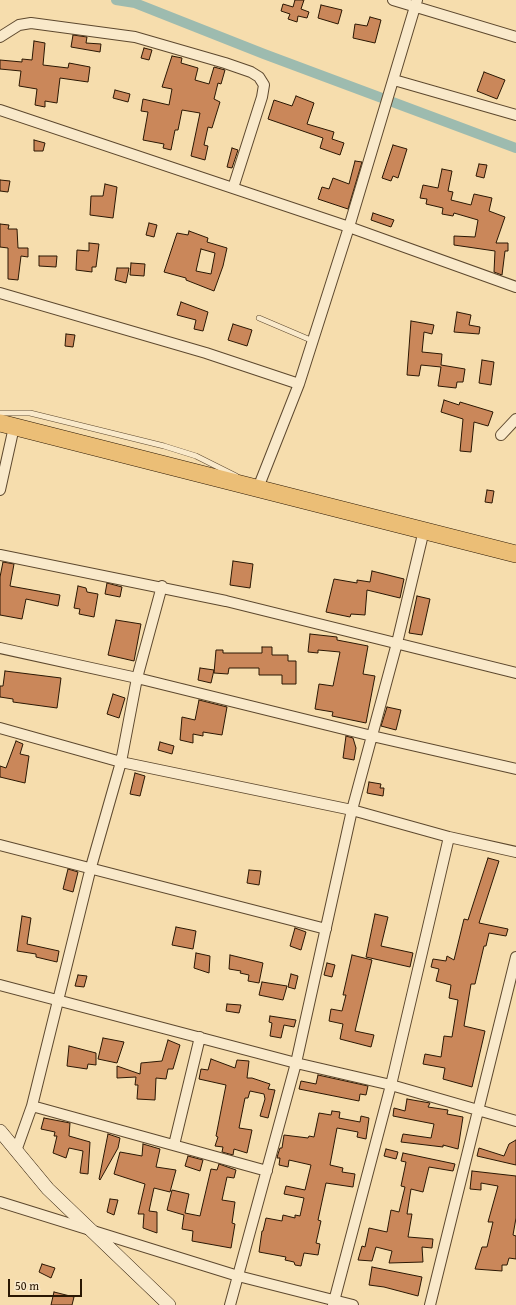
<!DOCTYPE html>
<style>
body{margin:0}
#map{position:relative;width:516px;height:1305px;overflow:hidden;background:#f6ddad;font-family:"Gentium Book Plus",serif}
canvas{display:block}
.scale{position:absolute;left:8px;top:1279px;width:74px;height:18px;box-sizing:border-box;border:2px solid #2a1703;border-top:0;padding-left:5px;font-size:12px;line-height:14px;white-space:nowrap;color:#2a1703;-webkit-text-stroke:3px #f9e9ca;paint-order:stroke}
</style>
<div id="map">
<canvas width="516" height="1305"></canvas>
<div class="scale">50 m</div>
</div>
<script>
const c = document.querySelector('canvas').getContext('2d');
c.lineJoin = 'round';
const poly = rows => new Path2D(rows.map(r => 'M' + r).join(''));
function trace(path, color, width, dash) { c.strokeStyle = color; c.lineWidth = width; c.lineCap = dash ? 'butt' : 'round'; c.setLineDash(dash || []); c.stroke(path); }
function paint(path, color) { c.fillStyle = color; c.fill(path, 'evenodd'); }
trace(poly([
 [116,0,135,3,264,54,516,148]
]), '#9dbbaf', 10);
const building = poly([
 [295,0,304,0,301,9,309,12,307,18,298,16,297,22,288,19,290,14,281,11,283,4,293,7,295,0],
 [321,5,342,10,338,24,318,18,321,5],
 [370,17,381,20,375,43,353,38,355,24,367,26,370,17],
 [73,35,87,37,86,43,101,44,100,52,71,47,73,35],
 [34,41,45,43,43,65,68,68,69,63,90,67,88,82,60,78,57,103,45,101,45,107,35,105,37,89,19,86,21,71,0,69,0,60,22,62,22,59,32,60,34,41],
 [144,48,152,50,149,60,141,58,144,48],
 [172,56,182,58,181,63,198,68,195,80,209,84,214,67,225,70,221,84,218,83,214,99,220,102,212,128,208,127,204,145,208,146,205,160,191,156,200,113,182,110,178,130,175,130,171,150,163,148,164,144,143,140,148,112,141,111,143,99,169,105,172,89,162,87,172,56],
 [484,72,505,80,497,99,477,91,484,72],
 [115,90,130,94,128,102,113,98,115,90],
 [296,96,314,103,307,124,334,132,332,139,344,143,340,155,320,148,323,138,268,119,274,100,292,106,296,96],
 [34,140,45,143,43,151,34,151,34,140],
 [393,145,407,149,398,178,393,176,391,181,382,178,393,145],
 [232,148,238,150,232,168,227,167,232,148],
 [355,161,362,162,348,209,318,199,322,187,329,189,333,178,349,184,355,161],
 [479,164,487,165,484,178,476,176,479,164],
 [442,169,452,171,448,191,453,192,451,200,471,205,474,194,492,198,489,211,505,217,496,243,508,243,508,251,505,251,502,275,494,272,495,251,454,245,454,236,475,237,478,220,454,213,453,216,442,214,443,208,426,204,427,199,420,198,423,185,438,188,442,169],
 [0,180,10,181,8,192,0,191,0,180],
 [105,184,117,187,113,218,90,215,91,196,103,196,105,184],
 [373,213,394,220,391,227,371,220,373,213],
 [149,223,157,225,154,237,146,235,149,223],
 [0,224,9,225,8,229,17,229,18,248,28,248,28,257,21,256,18,280,8,279,8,248,0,247,0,224],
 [189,231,208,238,207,242,227,248,223,266,214,291,186,280,186,278,164,272,177,233,188,235,189,231],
 [201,249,215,253,211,274,196,271,201,249],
 [89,243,99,244,96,267,92,267,92,272,76,270,77,250,89,251,89,243],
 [39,256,57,256,56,267,39,266,39,256],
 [131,263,145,264,144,276,130,275,131,263],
 [117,268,129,268,126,283,115,280,117,268],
 [181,302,208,312,203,331,194,329,196,320,177,315,181,302],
 [457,312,471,315,469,325,480,327,479,334,454,332,457,312],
 [411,321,434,325,432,334,424,332,422,352,442,354,441,365,465,369,463,382,457,382,456,388,438,386,441,367,421,365,419,376,407,375,411,321],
 [233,324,252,330,247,346,228,340,233,324],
 [66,334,75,335,73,347,65,346,66,334],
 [482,360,494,362,491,385,479,383,482,360],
 [444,400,459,405,460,402,493,412,488,426,474,422,471,452,460,451,463,419,441,412,444,400],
 [487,490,494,491,492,503,485,502,487,490],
 [233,561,253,564,250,588,230,585,233,561],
 [3,562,14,564,10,586,60,595,58,606,26,599,22,619,0,615,0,577,3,562],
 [372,571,404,579,400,598,367,590,365,615,351,614,350,617,326,612,334,579,357,583,357,580,370,582,372,571],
 [107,583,122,587,120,597,105,594,107,583],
 [78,586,86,588,87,592,98,594,94,617,79,614,80,609,74,608,78,586],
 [417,596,430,599,422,635,409,633,417,596],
 [116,620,141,624,134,661,108,655,116,620],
 [310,634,337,637,337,640,368,646,363,674,375,676,366,723,332,716,333,712,315,709,319,684,333,686,340,652,318,650,318,653,308,652,310,634],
 [262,647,272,647,272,655,288,655,288,661,296,661,296,684,282,684,282,675,259,675,259,668,229,668,228,674,214,673,216,650,223,650,223,653,262,653,262,647],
 [200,668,214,670,211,683,198,680,200,668],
 [5,671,61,678,57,708,13,702,13,699,0,697,0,686,3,686,5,671],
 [113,694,125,698,119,718,107,714,113,694],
 [199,700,227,707,222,735,203,732,203,736,193,734,193,743,180,740,182,717,195,720,199,700],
 [387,707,401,710,396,730,381,726,387,707],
 [346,736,353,738,356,748,354,760,343,758,346,736],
 [16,741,23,744,20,754,29,756,25,783,0,777,0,766,6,768,16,741],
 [160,742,174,746,172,754,158,750,160,742],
 [135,773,145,776,140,796,130,794,135,773],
 [369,782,381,784,380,788,384,788,383,796,367,793,369,782],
 [488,858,499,861,479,923,508,929,506,936,489,933,486,946,484,946,475,984,471,984,464,1026,485,1031,472,1087,443,1079,445,1068,423,1064,425,1054,441,1057,444,1036,452,1037,458,1000,449,998,451,985,436,981,439,969,431,967,433,959,446,961,447,956,454,960,464,919,468,920,488,858],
 [68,869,78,872,73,892,63,889,68,869],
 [249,870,261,871,259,885,247,883,249,870],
 [375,914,388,917,381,946,413,953,410,967,366,957,375,914],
 [22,916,31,918,27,944,59,951,57,962,36,957,36,954,17,951,22,916],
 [176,927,196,931,193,949,172,945,176,927],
 [295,928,306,932,301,950,290,946,295,928],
 [196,953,210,956,209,973,194,968,196,953],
 [230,955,263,963,259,983,248,981,249,975,240,973,241,971,229,969,230,955],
 [352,955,372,960,355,1031,374,1035,371,1047,340,1039,343,1024,329,1021,331,1009,342,1011,346,995,343,995,352,955],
 [327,963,335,965,332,977,324,975,327,963],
 [291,974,298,976,295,989,288,987,291,974],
 [78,975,87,976,84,987,75,986,78,975],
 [262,982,287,986,283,1000,259,995,262,982],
 [227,1004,241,1005,239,1013,226,1011,227,1004],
 [270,1016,296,1020,294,1027,284,1025,281,1038,270,1036,272,1023,269,1022,270,1016],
 [103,1038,124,1042,117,1063,98,1059,103,1038],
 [168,1040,180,1045,173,1069,168,1069,166,1079,156,1078,155,1100,137,1099,138,1085,135,1085,136,1077,117,1078,117,1066,140,1074,141,1063,162,1061,168,1040],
 [69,1046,96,1053,96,1065,88,1064,87,1069,67,1066,69,1046],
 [211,1059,235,1068,237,1060,249,1061,247,1078,252,1078,270,1084,268,1089,275,1090,268,1118,260,1116,265,1099,264,1094,250,1091,248,1098,245,1098,239,1128,252,1130,247,1153,234,1149,233,1155,222,1152,223,1147,215,1146,218,1137,216,1136,226,1085,199,1079,201,1069,208,1070,211,1059],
 [318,1075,368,1086,366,1095,360,1094,359,1101,299,1089,301,1081,316,1084,318,1075],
 [407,1099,430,1103,428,1107,448,1110,447,1114,463,1117,458,1149,443,1145,443,1147,401,1142,403,1134,431,1138,434,1124,393,1116,394,1108,405,1111,407,1099],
 [332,1111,340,1112,339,1118,360,1122,361,1116,369,1118,366,1139,357,1137,358,1132,337,1128,330,1165,343,1168,342,1172,355,1174,353,1187,326,1183,318,1220,321,1221,316,1243,320,1244,318,1255,304,1253,301,1266,295,1265,294,1262,285,1260,286,1257,259,1252,262,1231,263,1231,266,1218,282,1221,283,1215,295,1218,295,1215,300,1216,304,1198,284,1194,286,1186,305,1190,311,1165,289,1160,288,1167,279,1165,280,1158,277,1158,278,1154,280,1148,282,1148,284,1135,308,1138,309,1136,314,1137,319,1113,331,1115,332,1111],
 [44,1118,70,1123,69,1136,90,1142,88,1174,80,1173,83,1151,69,1148,66,1158,53,1153,57,1136,54,1136,55,1132,41,1129,44,1118],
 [108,1134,120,1138,118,1148,100,1180,99,1179,108,1134],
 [516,1140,516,1165,477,1156,479,1148,504,1156,509,1144,516,1140],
 [143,1144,160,1149,156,1167,176,1170,170,1192,154,1188,149,1211,157,1212,157,1233,143,1228,144,1214,138,1214,145,1184,114,1174,120,1152,142,1156,143,1144],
 [386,1149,398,1152,396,1159,384,1156,386,1149],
 [403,1153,455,1164,453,1171,429,1167,423,1192,411,1189,407,1214,412,1214,408,1237,433,1239,432,1248,422,1247,423,1262,389,1263,392,1251,376,1247,372,1261,358,1260,362,1246,365,1247,369,1228,387,1232,391,1210,399,1212,405,1187,401,1186,405,1167,406,1162,401,1161,403,1153],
 [188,1156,203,1160,200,1171,185,1166,188,1156],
 [219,1164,236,1170,234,1178,227,1177,222,1200,235,1202,232,1223,235,1224,231,1248,192,1241,193,1231,182,1229,184,1215,167,1210,172,1190,189,1194,185,1213,200,1216,211,1169,217,1170,219,1164],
 [472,1171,516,1176,516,1218,513,1235,516,1236,516,1259,509,1258,507,1265,502,1265,502,1271,475,1269,482,1247,487,1247,493,1222,488,1222,498,1186,481,1183,481,1190,470,1189,472,1171],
 [110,1199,118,1200,114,1215,107,1212,110,1199],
 [42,1264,55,1268,51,1278,39,1272,42,1264],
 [372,1267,422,1277,418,1296,384,1287,369,1285,372,1267],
 [54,1292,74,1297,72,1305,51,1305,54,1292]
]);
paint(building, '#ca875a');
trace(building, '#2a1703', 1);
const lane = poly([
 [259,318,313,341],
 [0,413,30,413,164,446,196,456,236,476]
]);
const street = poly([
 [393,0,516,37],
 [0,37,19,25,31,23,135,37,225,63,251,72,259,77,264,85,262,97,233,188],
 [394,80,516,115],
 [0,110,349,227,516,287],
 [0,293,206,353,299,384],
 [501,435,516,419],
 [258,488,299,384,349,227,417,0],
 [0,490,14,427],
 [0,555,226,601,516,673],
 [0,648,137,678,372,736,516,769],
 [0,728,121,762,352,810,449,837,516,852],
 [0,845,326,929],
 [0,985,296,1063,391,1085,516,1121],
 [32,1106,267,1171],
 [174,1145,200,1037],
 [16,1151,32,1106,91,867,121,762,137,678,162,586],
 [0,1202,238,1276,353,1305],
 [230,1305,296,1063,352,810,397,643,424,530],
 [333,1305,391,1085,449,837],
 [430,1305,516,957]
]);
const secondary = poly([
 [0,1131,48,1189,169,1305]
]);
const highway = poly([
 [0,423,516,554]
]);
trace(lane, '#5d482e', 6);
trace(street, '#5d482e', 12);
trace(secondary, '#2a1703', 14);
trace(highway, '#2a1703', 18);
trace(lane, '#f9e9ca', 5);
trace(street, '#f9e9ca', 10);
trace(secondary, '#f9e9ca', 13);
trace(highway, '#ebbe76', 17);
</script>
